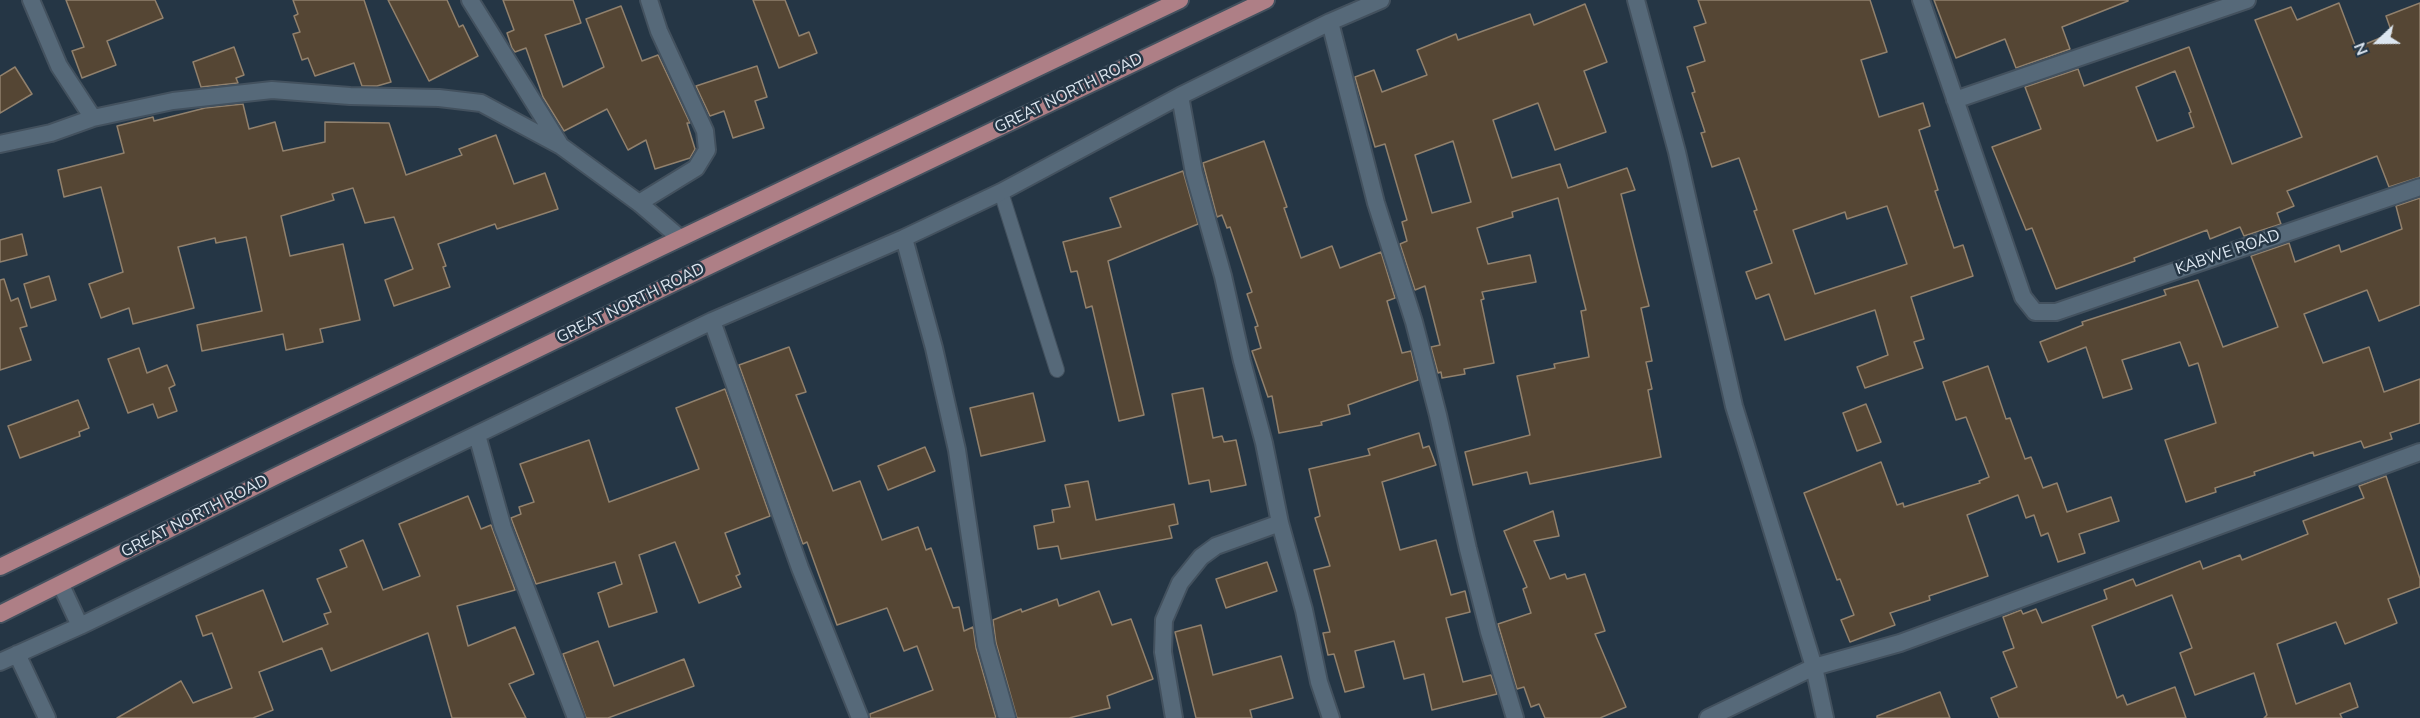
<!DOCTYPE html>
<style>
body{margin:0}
#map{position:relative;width:2420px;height:718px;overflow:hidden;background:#253645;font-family:"Nunito Sans",sans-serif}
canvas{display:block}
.north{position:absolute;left:2348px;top:12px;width:60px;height:60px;-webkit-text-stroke:4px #253645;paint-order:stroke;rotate:248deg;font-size:16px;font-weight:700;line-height:24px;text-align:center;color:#dce6f0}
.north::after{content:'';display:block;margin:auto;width:21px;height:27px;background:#dce6f0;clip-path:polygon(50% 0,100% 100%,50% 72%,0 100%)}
</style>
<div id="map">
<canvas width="2420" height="718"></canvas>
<div class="north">N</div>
</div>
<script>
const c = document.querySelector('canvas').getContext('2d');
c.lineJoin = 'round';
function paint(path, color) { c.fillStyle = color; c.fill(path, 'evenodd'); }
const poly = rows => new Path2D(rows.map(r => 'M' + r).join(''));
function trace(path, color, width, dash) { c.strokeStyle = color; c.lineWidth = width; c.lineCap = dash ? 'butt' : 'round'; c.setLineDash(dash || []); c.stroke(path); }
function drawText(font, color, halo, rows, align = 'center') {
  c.font = font + ' "Nunito Sans",sans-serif'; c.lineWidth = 5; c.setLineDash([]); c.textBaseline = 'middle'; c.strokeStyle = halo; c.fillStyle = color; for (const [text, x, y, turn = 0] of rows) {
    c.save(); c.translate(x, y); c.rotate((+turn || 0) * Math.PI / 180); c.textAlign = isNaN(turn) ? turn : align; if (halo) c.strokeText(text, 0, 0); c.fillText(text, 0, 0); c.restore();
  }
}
const building = poly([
 [66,0,155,0,163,18,107,41,116,65,82,78,72,51,84,47,66,0],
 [293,0,364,0,391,82,377,86,362,86,354,63,315,76,308,58,302,60,293,34,300,32,294,16,298,14,293,0],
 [388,0,447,0,459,27,463,25,478,56,429,81,388,0],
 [503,0,573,0,581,23,545,35,563,87,604,67,586,19,621,6,642,61,658,55,690,123,687,123,695,149,690,158,655,169,646,140,628,150,607,109,564,131,543,97,526,48,515,52,512,48,507,33,514,30,503,0],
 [753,0,785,0,799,36,809,32,817,53,779,68,753,0],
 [1698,0,1870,0,1887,52,1861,60,1879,117,1923,103,1930,126,1919,130,1938,190,1935,191,1954,248,1963,245,1973,276,1911,297,1924,339,1914,342,1923,368,1865,388,1857,367,1888,355,1875,310,1785,340,1769,294,1756,299,1746,272,1772,263,1754,211,1757,210,1739,158,1712,167,1701,133,1705,132,1692,93,1695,92,1687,67,1705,61,1694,27,1706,23,1698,0],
 [1887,206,1907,264,1815,294,1793,230,1845,212,1847,219,1887,206],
 [1934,0,2128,0,2128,1,2062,27,2070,49,2016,68,2005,39,1956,58,1934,0],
 [2339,3,2356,48,2392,33,2386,16,2420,3,2420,177,2389,187,2377,156,2287,191,2294,206,2277,213,2281,224,2244,236,2240,227,2210,239,2207,230,2134,258,2135,261,2056,289,2032,228,2026,230,1992,147,2041,129,2025,87,2078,69,2084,86,2189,47,2232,164,2302,137,2255,20,2291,7,2297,20,2339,3],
 [2175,71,2191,112,2189,113,2194,127,2157,141,2136,87,2175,71],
 [1585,4,1607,62,1584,71,1606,132,1555,150,1538,103,1493,120,1512,178,1560,164,1568,188,1627,168,1635,190,1621,194,1649,306,1641,308,1652,361,1646,362,1652,389,1648,390,1661,457,1530,484,1527,472,1473,485,1465,452,1530,435,1517,376,1555,368,1554,364,1589,357,1581,311,1586,310,1558,198,1512,212,1513,217,1477,228,1488,264,1530,255,1536,282,1482,292,1484,299,1481,300,1494,363,1464,369,1465,374,1442,378,1441,372,1438,373,1431,347,1440,345,1425,286,1415,290,1400,244,1407,241,1402,222,1407,220,1385,144,1375,147,1355,77,1374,70,1382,92,1427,75,1417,50,1456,34,1458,40,1530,14,1534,25,1585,4],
 [1453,141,1471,202,1432,213,1415,155,1453,141],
 [234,47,244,75,236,78,238,83,201,87,193,62,234,47],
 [757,66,767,97,755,101,764,128,733,138,724,111,710,116,696,86,757,66],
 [15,67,32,94,0,113,0,76,15,67],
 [243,104,249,129,275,122,283,151,325,142,325,122,389,123,406,175,462,155,459,149,496,135,514,184,545,173,558,209,497,229,495,224,438,244,446,266,443,267,450,287,394,306,385,280,413,269,394,217,365,223,353,188,332,194,334,200,281,216,290,256,343,244,360,320,320,329,323,342,286,350,283,334,202,351,197,325,262,311,246,237,216,243,215,238,178,247,194,308,133,324,129,308,101,318,89,284,123,272,101,187,64,197,58,170,124,153,117,126,153,117,154,121,205,108,243,104],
 [1264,141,1287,207,1284,208,1301,258,1332,246,1340,268,1381,252,1395,298,1387,301,1402,353,1411,351,1418,380,1348,405,1350,414,1321,422,1322,425,1279,433,1272,396,1268,397,1252,351,1261,348,1255,327,1258,326,1247,294,1252,292,1230,227,1227,228,1222,215,1217,217,1203,163,1264,141],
 [1183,171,1198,224,1108,261,1144,415,1119,421,1092,306,1086,308,1077,271,1071,272,1063,242,1121,227,1110,198,1183,171],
 [2420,198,2420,305,2379,321,2367,290,2304,314,2323,363,2369,347,2384,392,2420,379,2420,423,2390,433,2392,439,2364,448,2361,441,2314,456,2313,452,2254,472,2255,475,2215,488,2216,492,2186,502,2165,440,2216,423,2198,363,2189,366,2180,342,2122,360,2132,389,2103,398,2086,347,2048,362,2040,342,2083,325,2082,322,2166,295,2164,290,2198,280,2223,347,2278,327,2251,256,2289,243,2295,262,2339,245,2341,252,2402,229,2396,206,2420,198],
 [22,234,27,255,0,262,0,240,22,234],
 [49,276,56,300,31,308,24,284,49,276],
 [4,279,11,301,18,298,27,326,20,328,31,360,0,370,0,280,4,279],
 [789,347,806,392,796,395,833,491,860,481,882,540,918,527,926,550,931,548,953,608,959,607,964,631,973,627,976,648,996,718,870,718,870,714,933,690,917,646,904,651,887,608,837,625,807,542,803,544,739,365,789,347],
 [139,348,147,373,167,365,175,385,169,388,177,411,158,418,153,404,128,413,108,359,139,348],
 [1988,366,2006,419,2010,418,2025,459,2031,457,2043,488,2057,483,2067,512,2111,497,2119,521,2079,534,2085,553,2058,562,2048,533,2041,536,2034,515,2026,518,2018,495,1967,515,1988,576,1929,596,1930,600,1890,613,1895,625,1850,642,1841,620,1854,615,1840,579,1837,580,1804,493,1881,462,1897,505,1903,503,1904,507,1980,483,1979,481,1989,477,1966,417,1956,420,1943,382,1988,366],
 [1203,388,1213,438,1222,436,1224,442,1236,440,1246,485,1211,492,1209,480,1189,484,1172,394,1203,388],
 [725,389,770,516,725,533,740,574,736,576,741,587,699,603,675,542,639,555,657,612,609,627,598,593,622,584,615,562,536,584,511,518,521,514,519,507,534,502,520,464,589,440,609,502,699,469,676,408,725,389],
 [1033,393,1045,441,981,456,970,408,1033,393],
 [78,400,89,428,79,432,80,436,20,458,8,426,78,400],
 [1866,404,1881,442,1857,451,1843,413,1866,404],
 [1419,433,1423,448,1429,446,1436,465,1382,482,1400,550,1436,540,1451,595,1465,591,1470,612,1446,618,1463,682,1491,675,1497,694,1432,710,1424,674,1404,679,1394,641,1355,651,1364,687,1345,692,1334,654,1328,655,1323,633,1330,632,1314,570,1330,566,1315,518,1320,516,1309,469,1370,455,1368,449,1419,433],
 [925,447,935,471,888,490,878,466,925,447],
 [2386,476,2420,579,2420,587,2388,599,2397,623,2345,644,2336,622,2277,644,2296,704,2350,683,2358,707,2340,714,2342,718,2264,718,2267,715,2254,673,2195,695,2180,653,2192,648,2172,595,2092,626,2117,698,2123,695,2127,705,2175,687,2186,718,1999,718,1991,698,2017,687,2003,652,2014,648,2003,617,2021,610,2023,614,2036,609,2042,623,2107,599,2104,590,2133,579,2136,586,2200,561,2203,569,2240,555,2242,560,2308,534,2303,521,2364,498,2359,486,2386,476],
 [1088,481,1096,520,1174,504,1178,524,1169,526,1172,538,1061,559,1058,546,1038,549,1034,526,1054,522,1052,510,1070,507,1065,485,1088,481],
 [468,496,481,529,491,525,515,590,457,606,468,646,515,627,534,674,509,684,526,718,452,718,428,633,331,671,322,648,259,672,273,710,253,718,117,718,181,681,193,703,232,688,212,633,203,636,196,616,263,590,283,642,328,624,324,614,331,612,317,579,347,567,340,550,363,540,383,590,420,576,399,524,468,496],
 [1553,511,1559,536,1534,541,1550,579,1565,574,1567,579,1585,574,1605,631,1595,634,1626,707,1600,718,1545,718,1539,704,1531,707,1524,687,1517,689,1498,624,1531,613,1523,589,1527,587,1504,531,1553,511],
 [1267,562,1277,591,1226,608,1216,579,1267,562],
 [1099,591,1112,625,1131,619,1153,679,1107,696,1110,708,1069,718,1017,718,996,643,993,620,1021,609,1022,612,1057,599,1059,606,1099,591],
 [1201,625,1213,675,1281,656,1293,698,1250,710,1252,718,1196,718,1175,632,1201,625],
 [598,641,614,686,684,659,694,686,608,718,586,718,563,654,598,641],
 [1940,692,1950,718,1877,718,1877,716,1940,692]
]);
paint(building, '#554634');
trace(building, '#91816d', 1.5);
const service = poly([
 [1001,192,1057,370]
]);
const minor = poly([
 [31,0,59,66,93,118],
 [470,0,559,143],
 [1636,0,1677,152,1734,406,1814,667,1825,718],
 [1921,0,2023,297,2035,312,2056,312,2420,187],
 [1330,22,1376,203,1414,322,1438,415,1468,549,1489,632,1515,718],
 [1180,96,1194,173,1223,276,1242,361,1264,443,1280,523,1304,610,1319,682,1331,718],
 [1955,100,2247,0],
 [0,144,51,133,93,118,173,101,272,90,350,96,439,98,481,103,561,146,639,203,680,238],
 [639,203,696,168,707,150,705,131,659,31,649,0],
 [904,238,934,348,957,450,986,645,1007,718],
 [712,321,800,568,860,718],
 [477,435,503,528,576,718],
 [61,585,80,626],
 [17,654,47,718],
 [0,662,80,626,712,321,904,238,1001,192,1180,96,1330,22,1381,0],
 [1174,718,1163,652,1164,620,1180,583,1201,557,1216,546,1280,523],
 [1708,718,1814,667,1900,643,2420,452]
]);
const primary = poly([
 [0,567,662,247,1180,0],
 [0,614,278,475,680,280,1266,0]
]);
trace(service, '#43515e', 16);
trace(minor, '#43515e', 20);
trace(primary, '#43515e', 20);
trace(service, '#566979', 14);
trace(minor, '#566979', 16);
trace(primary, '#ae7f86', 16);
drawText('16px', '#dce6f0', '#253645', [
 ["GREAT NORTH ROAD",1069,94,-26],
 ["KABWE ROAD",2228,253,-19],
 ["GREAT NORTH ROAD",631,304,-26],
 ["GREAT NORTH ROAD",195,517,-27]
]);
</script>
